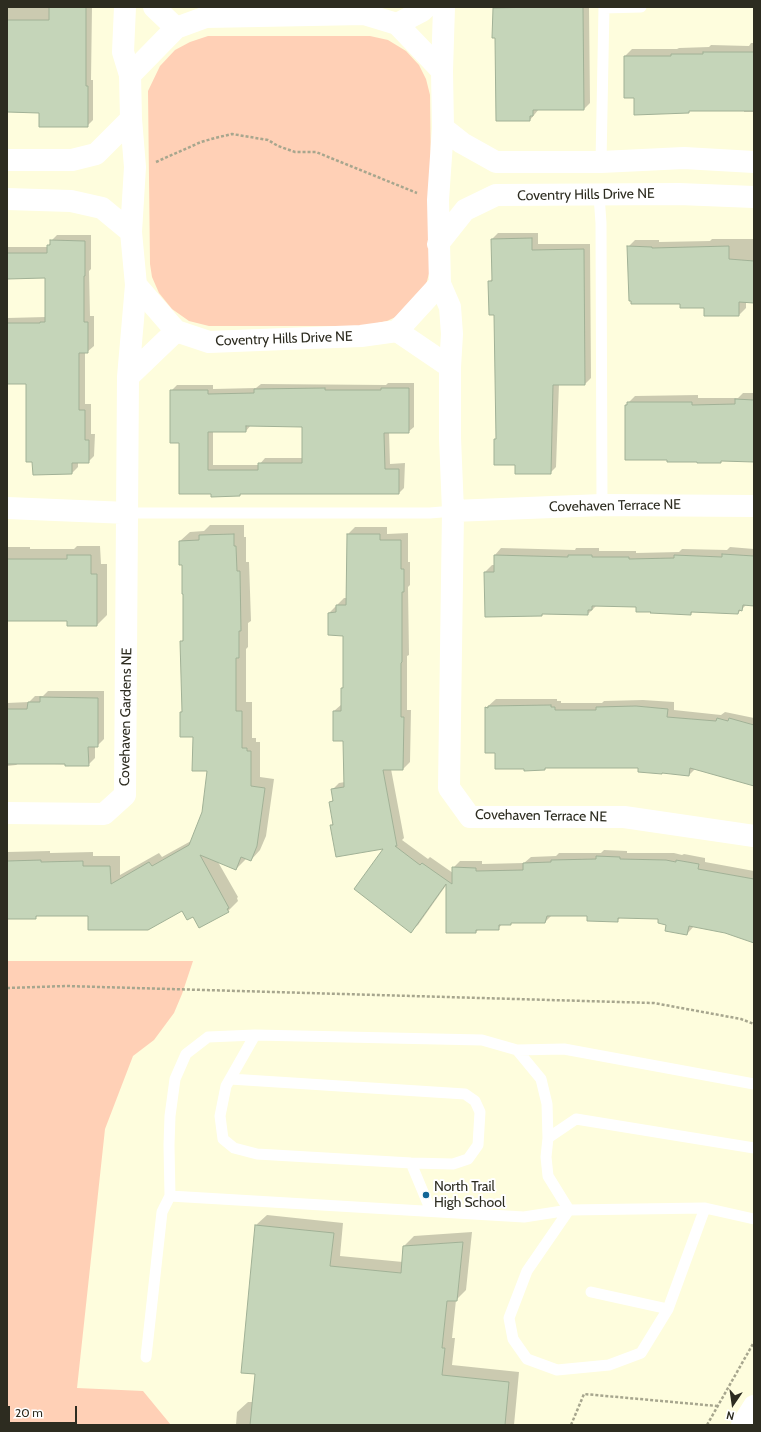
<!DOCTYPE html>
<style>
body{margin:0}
#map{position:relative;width:761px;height:1432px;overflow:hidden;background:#fefddd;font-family:Cabin,sans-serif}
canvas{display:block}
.frame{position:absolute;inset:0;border:8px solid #2d2c20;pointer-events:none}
.north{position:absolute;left:713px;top:1384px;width:40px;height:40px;-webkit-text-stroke:3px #fff;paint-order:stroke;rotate:193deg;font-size:11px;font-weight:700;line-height:16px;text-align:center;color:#2d2c20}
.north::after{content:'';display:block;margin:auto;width:14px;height:18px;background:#2d2c20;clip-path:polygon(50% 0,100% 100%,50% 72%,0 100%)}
.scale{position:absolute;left:8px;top:1406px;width:69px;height:18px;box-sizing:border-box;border:2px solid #2d2c20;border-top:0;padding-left:5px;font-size:12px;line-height:14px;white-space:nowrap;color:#2d2c20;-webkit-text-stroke:3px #fff;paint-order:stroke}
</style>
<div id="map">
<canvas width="761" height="1432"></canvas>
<div class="frame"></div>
<div class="north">N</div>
<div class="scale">20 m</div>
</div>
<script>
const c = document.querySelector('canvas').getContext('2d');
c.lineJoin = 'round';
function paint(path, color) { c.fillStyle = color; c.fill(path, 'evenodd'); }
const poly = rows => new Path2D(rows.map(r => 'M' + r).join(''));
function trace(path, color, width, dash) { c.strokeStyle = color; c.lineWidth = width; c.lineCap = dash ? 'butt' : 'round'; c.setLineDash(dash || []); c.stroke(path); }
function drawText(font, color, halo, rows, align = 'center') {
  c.font = font + ' Cabin,sans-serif'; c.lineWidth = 4; c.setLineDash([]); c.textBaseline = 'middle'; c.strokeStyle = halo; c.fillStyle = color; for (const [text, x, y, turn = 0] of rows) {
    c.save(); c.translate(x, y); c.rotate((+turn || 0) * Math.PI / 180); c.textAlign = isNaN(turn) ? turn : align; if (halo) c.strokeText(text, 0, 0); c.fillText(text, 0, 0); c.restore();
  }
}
paint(poly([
 [208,36,370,36,388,40,406,51,419,65,426,79,430,95,432,262,426,285,402,314,387,321,364,326,209,326,189,321,172,309,159,293,152,277,150,264,148,91,160,66,175,50,190,42],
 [7,961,193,961,182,994,174,1013,154,1040,133,1056,105,1129,77,1388,143,1391,171,1425,7,1425]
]), '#ffd0b6');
paint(poly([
 [7,7,92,7,91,80,93,80,93,120,87,126,40,112,7,111],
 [494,7,589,7,590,103,584,109,539,109,530,120,496,37,493,37],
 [751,43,754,43,754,112,744,112,744,110,690,110,689,112,635,97,625,56,632,49,677,49,679,48,709,47,711,45,749,46],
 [498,233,538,233,538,244,590,244,591,378,585,384,559,384,556,467,550,473,516,464,495,440,497,437,495,314,489,282,493,278,492,239],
 [57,235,91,235,91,269,89,271,90,316,94,316,94,346,87,352,85,352,85,404,91,404,91,434,95,434,94,456,88,462,78,462,78,467,72,473,27,383,7,383,7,318,46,317,46,277,7,278,7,247,48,247,51,241],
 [712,239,754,239,754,302,746,301,746,308,739,315,705,307,681,303,628,247,635,240,659,240,659,242,710,241],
 [388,383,414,383,414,427,408,432,389,432,390,464,405,463,404,488,399,493,242,493,240,495,212,496,180,442,171,391,177,385,213,385,213,389,256,388,261,384,386,385],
 [251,425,303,426,303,458,265,458,259,465,213,465,213,431,246,431],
 [743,393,754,393,754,461,722,460,720,462,668,458,626,405,635,396,698,395,698,398,738,398],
 [210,525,244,525,244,537,246,537,246,562,249,562,251,621,248,623,248,647,246,649,246,702,252,702,252,738,256,738,256,742,260,742,260,777,274,779,266,836,260,850,251,860,247,858,236,869,218,862,238,897,237,898,238,901,228,911,193,916,183,909,89,915,38,915,35,918,9,918,7,920,7,852,50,851,50,853,93,852,93,856,120,856,120,875,159,853,162,857,191,841,203,812,208,770,194,736,181,712,183,710,181,642,184,639,183,564,180,541,190,532,204,531],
 [355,527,387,527,387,534,408,533,408,562,410,562,410,585,408,587,409,655,407,656,407,710,411,710,410,762,403,769,391,769,404,838,402,840,428,859,430,857,453,873,453,868,460,861,482,861,482,864,524,863,531,857,556,856,559,853,601,853,604,850,627,851,627,853,674,853,682,855,684,854,705,858,705,862,754,871,754,942,725,932,694,926,687,934,667,924,660,918,621,917,617,921,588,915,552,915,545,922,513,922,510,924,502,924,498,929,479,929,476,932,447,884,418,925,411,931,385,847,331,825,334,823,330,803,334,799,332,790,339,783,345,782,344,740,334,711,342,704,342,688,344,686,344,635,329,613,344,598,347,598,348,534],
 [77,546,100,546,101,564,107,564,107,615,97,625,68,625,68,620,7,620,7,547,30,547,30,549,74,549],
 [730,547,754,549,754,605,747,604,738,613,693,611,691,614,637,606,597,605,588,614,543,613,542,615,485,572,492,565,495,565,495,555,501,548,575,550,576,548,599,548,599,551,636,551,636,553,679,552,682,549,727,550],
 [48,691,104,691,104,739,97,746,95,746,95,758,88,765,19,763,16,765,7,766,7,703,29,702,35,696,43,696],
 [496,699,557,699,557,701,561,701,561,703,602,703,604,701,643,700,674,702,674,710,721,715,725,712,754,718,754,786,695,769,689,775,663,772,662,773,639,767,547,767,545,769,525,770,525,768,496,752,486,708],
 [267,1215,343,1223,340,1256,403,1262,404,1246,414,1236,472,1232,466,1290,456,1300,452,1338,455,1338,452,1365,519,1372,514,1425,236,1425,237,1412,248,1402,253,1402,256,1373,256,1225]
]), '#0003');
const building = poly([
 [49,7,86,7,86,86,88,86,88,127,39,127,39,113,7,112,7,20,49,20,49,7],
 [537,7,583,7,584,110,533,110,533,116,530,116,530,121,496,121,495,38,492,38,493,8,537,7],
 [703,52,754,52,754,111,689,111,689,113,634,115,634,98,624,98,624,56,671,56,671,54,703,54,703,52],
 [532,238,532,250,584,249,585,385,553,385,551,474,515,474,515,465,494,465,494,439,496,439,494,315,489,315,488,281,492,281,491,239,532,238],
 [50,240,85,241,85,276,84,276,84,322,88,322,88,353,79,353,79,410,85,410,85,440,89,440,89,463,72,463,72,474,33,475,32,462,26,462,26,384,7,384,7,323,40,323,40,322,45,322,45,278,7,279,7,253,47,253,47,245,50,245,50,240],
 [627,246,652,247,652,248,729,246,729,259,754,261,754,303,739,302,739,316,704,316,704,308,680,308,680,304,631,304,631,301,629,301,627,246],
 [325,388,325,390,381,390,381,388,409,388,409,433,384,433,385,469,399,469,399,494,240,494,240,496,211,497,211,494,179,494,179,443,170,443,170,390,208,390,208,394,254,393,254,389,325,388],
 [246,426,302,427,302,463,258,463,258,470,208,470,208,432,246,432,246,426],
 [735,399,754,400,754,462,721,461,721,463,697,463,697,462,667,462,667,460,625,460,625,405,627,405,627,402,692,402,692,405,735,404,735,399],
 [234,534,234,546,236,546,237,571,240,571,241,631,239,631,239,658,236,658,236,711,242,711,242,748,247,748,247,751,251,751,251,786,265,788,257,846,251,861,241,857,236,870,200,855,229,908,227,909,229,912,199,928,193,917,187,920,182,911,148,930,88,930,88,916,36,916,36,919,7,919,7,861,41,860,41,862,83,861,83,866,110,866,111,884,149,862,152,866,189,845,202,812,207,771,192,771,193,737,180,737,180,712,182,712,180,641,183,641,183,594,182,594,182,565,179,565,179,541,199,540,199,535,234,534],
 [347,534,380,534,380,540,401,540,401,569,404,569,404,592,402,592,402,662,401,663,401,717,404,717,403,770,383,770,397,846,395,846,420,865,422,863,452,884,452,867,476,868,476,871,523,870,523,863,551,862,551,860,596,859,596,856,620,857,620,859,666,860,676,862,676,860,699,864,698,869,754,879,754,943,725,933,689,926,687,935,665,931,666,925,658,923,658,919,618,918,618,922,587,921,587,916,547,916,545,923,511,923,511,925,499,925,499,930,476,930,476,933,446,933,446,884,411,933,354,889,383,849,336,857,330,825,333,825,329,802,333,801,331,789,344,787,343,741,333,741,333,711,341,711,341,688,343,688,343,636,328,635,328,613,336,612,336,605,346,605,347,534],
 [722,554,754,556,754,606,743,605,742,611,739,610,738,614,691,612,691,615,650,613,651,612,636,612,636,607,592,606,592,610,588,610,588,615,542,614,542,616,485,617,484,572,494,572,494,555,568,557,568,555,592,555,592,557,629,557,629,559,674,558,674,555,722,557,722,554],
 [67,555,91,555,91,574,97,574,97,626,67,626,67,621,7,621,7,559,67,559,67,555],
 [40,697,98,698,98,747,88,747,89,766,65,766,65,764,7,764,7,709,27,709,28,702,40,702,40,697],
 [551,705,551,707,555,707,555,710,596,710,596,707,636,706,668,709,667,717,716,721,717,718,728,721,729,718,754,725,754,786,690,768,689,776,662,773,662,774,638,772,638,768,545,768,545,770,524,771,524,769,495,769,495,753,485,753,485,707,488,708,488,706,551,705],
 [255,1225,334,1233,330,1266,401,1273,403,1246,463,1242,457,1301,447,1301,442,1348,445,1348,442,1375,509,1382,505,1425,250,1425,255,1374,241,1373,255,1225]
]);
paint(building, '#c5d5b9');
trace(building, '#a1b196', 1);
trace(poly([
 [156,162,201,142,215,138,232,134,268,140,278,146,295,152,316,152,417,193],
 [7,988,66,986,654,1003,741,1019,754,1024],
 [571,1425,584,1394,717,1406],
 [707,1425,754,1342]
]), '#a7a68e', 2.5, [3, 2]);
trace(poly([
 [604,8,641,7],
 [601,162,604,7],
 [599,195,601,223,602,505],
 [128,513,430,513,453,511],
 [517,1050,541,1079,547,1104,548,1138,546,1157,548,1176,569,1210],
 [230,1079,465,1094,475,1101,480,1112,478,1145,468,1159,453,1164,411,1163,257,1154,234,1148,223,1139,220,1116,226,1086,230,1079,255,1035],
 [754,1084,564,1049,517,1050,482,1040,255,1035,208,1037,186,1054,175,1079,170,1116,169,1145,170,1196,524,1217,569,1210,705,1208,754,1219],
 [548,1138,576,1119,754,1148],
 [411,1163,431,1211],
 [569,1210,527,1271,509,1318,513,1339,527,1359,557,1370,609,1365,641,1353,668,1309,705,1208],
 [591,1292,668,1309],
 [146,1357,162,1212,170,1196]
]), '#fff', 11);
trace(poly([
 [125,7,123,52,130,75],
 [154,7,176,28],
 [397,24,422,11,426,7],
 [442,71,444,7],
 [440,284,450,307,452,334,450,367,450,438,453,511,449,788,470,817,624,817,754,836],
 [397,331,450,367],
 [128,377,176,331],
 [7,508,128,513],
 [453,511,602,505,754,506],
 [7,813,104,814,125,795,128,377,136,285]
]), '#fff', 22);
trace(poly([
 [443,128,462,143,496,162,601,162,684,158,754,162],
 [7,160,72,160,96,154,131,119,130,75,176,28,206,17,364,14,397,24,442,71,443,128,438,200,440,284,397,331,361,336,209,342,176,331,136,285,131,232,135,167,131,119],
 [7,199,71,201,102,208,131,232],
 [438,244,465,210,496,195,679,194,754,197],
 [742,1425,754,1406]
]), '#fff', 22);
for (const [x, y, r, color] of [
 [426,1195,4,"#126697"]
]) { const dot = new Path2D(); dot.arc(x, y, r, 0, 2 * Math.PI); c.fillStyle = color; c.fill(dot); trace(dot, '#fff', 1.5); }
drawText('14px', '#2d2c20', '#fff', [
 ["Coventry Hills Drive NE",586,195,-1],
 ["Coventry Hills Drive NE",284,339,-2],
 ["Covehaven Terrace NE",615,506,-1],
 ["Covehaven Gardens NE",126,717,-89],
 ["Covehaven Terrace NE",541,816,1]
]);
drawText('14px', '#2d2c20', '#fff', [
 ["North Trail",434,1187],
 ["High School",434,1203]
], 'left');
</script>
